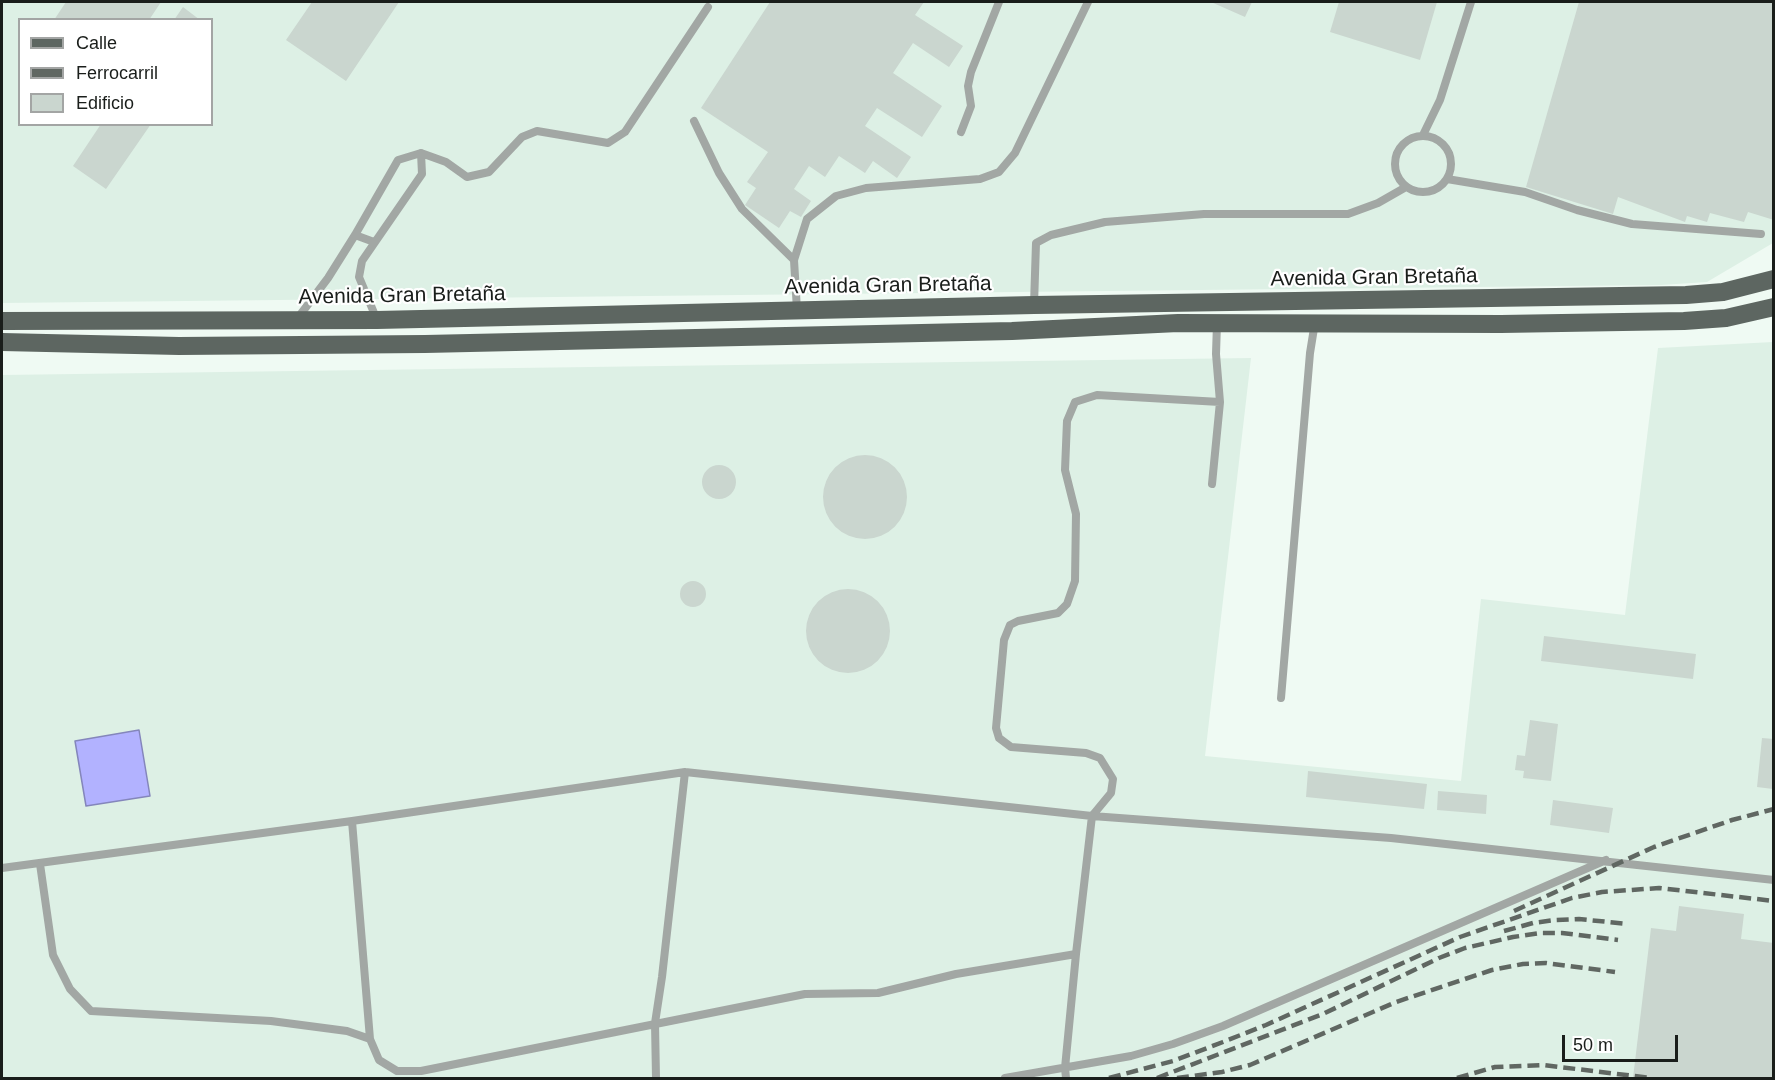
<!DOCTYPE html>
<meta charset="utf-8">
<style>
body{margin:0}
#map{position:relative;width:1775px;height:1080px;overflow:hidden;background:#effaf3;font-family:Arial,sans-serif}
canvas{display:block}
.frame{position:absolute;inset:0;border:3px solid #1a1e1b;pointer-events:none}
.legend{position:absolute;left:18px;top:18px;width:195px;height:108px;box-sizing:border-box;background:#fff;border:2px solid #a3a5a4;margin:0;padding:8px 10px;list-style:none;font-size:18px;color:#1a1e1b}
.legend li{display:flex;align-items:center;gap:12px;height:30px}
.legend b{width:30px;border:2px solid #a3a5a4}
.scale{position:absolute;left:1562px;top:1035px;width:116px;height:27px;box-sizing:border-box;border:3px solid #1a1e1b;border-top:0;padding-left:8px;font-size:18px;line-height:21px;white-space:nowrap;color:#1a1e1b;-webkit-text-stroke:4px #fff;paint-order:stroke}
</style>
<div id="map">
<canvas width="1775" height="1080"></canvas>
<div class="frame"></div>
<ul class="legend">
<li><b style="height:8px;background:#5d6661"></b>Calle</li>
<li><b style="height:8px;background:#606762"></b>Ferrocarril</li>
<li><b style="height:16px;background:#cad6cf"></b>Edificio</li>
</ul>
<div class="scale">50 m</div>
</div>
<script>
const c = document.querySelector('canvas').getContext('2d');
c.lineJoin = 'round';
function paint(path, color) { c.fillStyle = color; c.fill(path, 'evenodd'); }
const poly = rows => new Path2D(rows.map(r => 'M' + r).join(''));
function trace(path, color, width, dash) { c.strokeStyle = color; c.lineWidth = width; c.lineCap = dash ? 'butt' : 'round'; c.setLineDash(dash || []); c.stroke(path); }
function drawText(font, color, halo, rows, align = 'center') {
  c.font = font + ' Arial,sans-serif'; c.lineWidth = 4.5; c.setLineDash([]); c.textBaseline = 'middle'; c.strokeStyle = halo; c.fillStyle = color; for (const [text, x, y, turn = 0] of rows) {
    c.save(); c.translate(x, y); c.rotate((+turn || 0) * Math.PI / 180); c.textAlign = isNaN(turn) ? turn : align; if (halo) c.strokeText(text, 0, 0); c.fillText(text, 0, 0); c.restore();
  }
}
paint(poly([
 [2,2,1773,2,1773,243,1707,282,1661,285,2,303],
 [20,20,212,20,212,124,20,124],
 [1773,342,1773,1078,2,1078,2,375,1251,358,1205,756,1461,781,1481,599,1625,615,1658,348]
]), '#ddf0e5');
const water = poly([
 [139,730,150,796,86,806,75,741,139,730]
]);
paint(water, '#b2b2ff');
trace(water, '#8486bb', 1.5);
paint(poly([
 [66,2,161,2,149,20,54,20],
 [312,2,399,2,346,81,286,40],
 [770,2,924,2,915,15,963,46,949,67,913,43,893,73,942,106,922,137,877,108,865,126,911,157,897,178,873,161,865,173,839,156,825,177,809,166,794,189,811,201,801,217,790,211,779,228,745,205,756,188,747,182,768,152,701,108],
 [1211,2,1252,2,1245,17],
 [1339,2,1437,2,1420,60,1330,32],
 [1579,2,1774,2,1774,220,1748,212,1744,222,1710,213,1707,222,1687,216,1685,222,1618,197,1613,214,1526,187],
 [183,7,200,20,174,20],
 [101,124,151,124,106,189,73,166],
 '823 497a42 42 0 1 1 84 0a42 42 0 1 1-84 0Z',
 '702 482a17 17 0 1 1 34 0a17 17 0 1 1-34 0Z',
 '680 594a13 13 0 1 1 26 0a13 13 0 1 1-26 0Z',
 '806 631a42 42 0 1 1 84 0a42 42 0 1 1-84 0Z',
 [1544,636,1696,654,1693,679,1541,661],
 [1530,720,1558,724,1551,781,1523,778,1524,771,1515,770,1517,755,1525,756],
 [1762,738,1774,739,1773,789,1757,787],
 [1308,771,1427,784,1424,809,1306,797],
 [1438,791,1487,795,1486,814,1437,810],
 [1553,800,1613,808,1609,833,1550,825],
 [1679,906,1744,914,1741,939,1774,943,1774,1078,1633,1078,1651,928,1676,931]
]), '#cad6cf');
trace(poly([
 [694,121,719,173,742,209,794,260],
 [961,132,971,106,968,86,971,72,999,2],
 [1423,135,1440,100,1471,2],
 '1395 164a28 28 0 1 1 56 0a28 28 0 1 1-56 0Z',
 [1447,179,1525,192,1577,210,1632,224,1761,234],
 [355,235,374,242],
 [1034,305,1036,243,1051,235,1105,222,1204,214,1348,214,1378,203,1406,187],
 [797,310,794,260,807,219,836,196,866,188,980,179,999,172,1015,153,1088,2],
 [297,319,328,278,355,235,398,160,421,153,446,162,467,177,489,172,522,137,537,131,608,143,625,132,708,7],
 [377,320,359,277,362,261,422,174,421,153],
 [1212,484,1220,402,1216,354,1217,323],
 [1281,698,1310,353,1315,322],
 [352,821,370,1039,379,1060,397,1071,421,1071,805,994,878,993,956,974,1076,954],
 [40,864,53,955,70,989,91,1011,271,1021,347,1031,370,1039],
 [2,868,352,821,685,772,1092,816,1391,838,1774,880],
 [656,1078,655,1023,662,977,685,772],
 [1005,1078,1131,1056,1173,1044,1223,1026,1606,860],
 [1066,1078,1065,1068,1076,954,1092,816,1111,793,1113,779,1100,758,1086,753,1011,747,999,738,996,728,1004,640,1010,625,1018,621,1058,613,1067,604,1075,581,1076,514,1065,470,1067,421,1075,402,1097,395,1220,402]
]), '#a2a7a4', 8);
trace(poly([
 [2,321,377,320,1034,305,1686,295,1723,292,1774,279],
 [2,342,179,346,425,344,1012,331,1178,323,1501,324,1684,321,1726,318,1774,307]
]), '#5d6661', 18);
trace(poly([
 [1514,911,1654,847,1732,820,1774,809],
 [1504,931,1533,923,1555,920,1579,919,1628,924],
 [1109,1078,1173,1061,1223,1042,1266,1025,1460,937,1572,898,1602,892,1659,888,1774,901],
 [1157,1078,1323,1014,1439,958,1465,948,1513,937,1541,933,1562,933,1618,940],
 [1177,1078,1222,1072,1250,1065,1396,1002,1492,970,1523,964,1546,963,1615,972],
 [1457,1078,1495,1067,1543,1065,1651,1078]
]), '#606762', 4.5, [12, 6]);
drawText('21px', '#1a1e1b', '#fff', [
 ["Avenida Gran Bretaña",1374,278,-1],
 ["Avenida Gran Bretaña",888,286,-1],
 ["Avenida Gran Bretaña",402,296,-1]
]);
</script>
